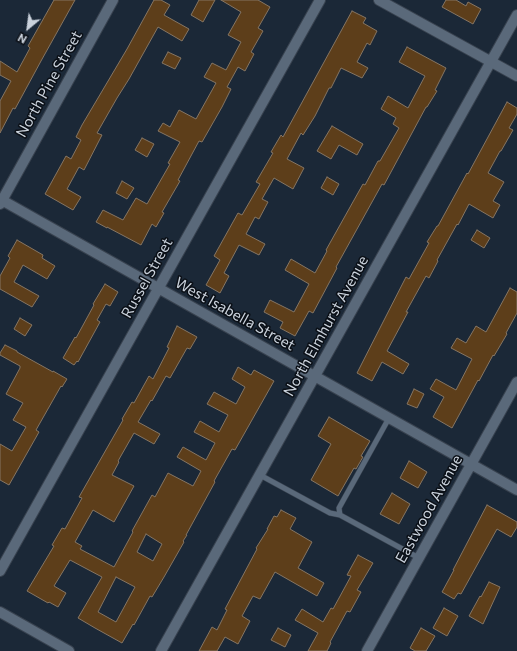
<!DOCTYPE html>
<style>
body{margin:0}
#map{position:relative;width:517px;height:651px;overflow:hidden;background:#1b2837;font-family:Commissioner,sans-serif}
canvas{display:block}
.north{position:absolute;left:8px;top:8px;width:40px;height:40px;-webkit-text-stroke:3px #0b1017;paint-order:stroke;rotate:209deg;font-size:11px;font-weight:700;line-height:16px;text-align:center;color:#cad2dc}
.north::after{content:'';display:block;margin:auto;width:14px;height:18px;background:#cad2dc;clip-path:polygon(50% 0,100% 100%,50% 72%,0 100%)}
</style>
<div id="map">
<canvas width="517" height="651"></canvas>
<div class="north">N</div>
</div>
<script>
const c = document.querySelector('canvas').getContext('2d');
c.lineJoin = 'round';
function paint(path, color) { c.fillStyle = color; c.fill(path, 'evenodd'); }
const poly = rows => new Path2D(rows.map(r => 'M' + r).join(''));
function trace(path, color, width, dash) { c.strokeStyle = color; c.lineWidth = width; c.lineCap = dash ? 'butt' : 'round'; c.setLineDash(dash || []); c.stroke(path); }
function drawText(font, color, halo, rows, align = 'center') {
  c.font = font + ' Commissioner,sans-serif'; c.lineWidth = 3; c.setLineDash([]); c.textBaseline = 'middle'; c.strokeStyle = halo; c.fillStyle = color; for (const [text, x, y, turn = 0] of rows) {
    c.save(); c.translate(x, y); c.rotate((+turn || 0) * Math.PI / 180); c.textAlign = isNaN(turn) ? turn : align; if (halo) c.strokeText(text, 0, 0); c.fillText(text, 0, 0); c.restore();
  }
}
const building = poly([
 [54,0,75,0,41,61,15,109,13,108,0,133,0,101,11,81,0,75,0,61,17,72,30,48,28,46,54,0],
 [154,0,161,0,170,5,164,15,189,29,182,41,158,27,129,79,117,98,97,133,102,135,84,170,79,167,67,189,81,197,73,210,45,194,66,156,71,159,81,140,76,137,82,125,127,49,154,0],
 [199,0,215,0,203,22,191,15,199,0],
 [221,0,258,0,270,7,258,28,263,31,251,52,254,54,245,71,238,67,227,87,231,89,222,107,202,142,199,141,178,180,180,181,162,212,164,213,156,227,152,224,141,245,107,227,107,228,96,222,103,210,123,220,136,198,147,204,170,164,168,163,180,142,158,131,163,123,170,127,179,110,196,119,216,83,204,77,212,63,226,70,241,42,228,35,241,12,221,0],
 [446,0,456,0,466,6,468,2,481,9,473,24,442,7,446,0],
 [352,11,366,18,363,23,377,31,370,45,367,43,357,62,368,68,362,78,341,68,331,88,329,88,315,116,303,135,301,133,287,159,304,168,293,189,274,178,262,199,268,202,259,219,255,217,246,234,265,244,259,255,239,245,224,273,229,276,220,293,206,285,220,260,214,256,238,213,242,215,260,184,256,182,273,153,271,152,281,135,283,137,352,11],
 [407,47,446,68,435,90,437,91,427,107,426,107,384,185,382,184,336,267,337,268,313,313,309,311,295,336,280,328,283,322,264,312,270,300,294,312,309,284,285,270,291,259,315,273,327,251,326,250,363,184,365,185,378,161,380,161,399,128,393,124,396,118,381,109,388,96,408,108,425,76,399,62,407,47],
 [168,52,181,58,175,69,162,63,168,52],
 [507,102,517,108,517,114,509,128,513,130,501,151,500,151,488,173,504,182,493,201,500,205,493,218,469,204,458,225,457,224,437,260,438,261,429,278,426,276,406,312,408,312,387,351,409,364,403,374,382,362,372,381,357,373,406,277,409,279,429,243,427,242,437,226,438,226,467,173,468,174,507,102],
 [332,126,363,144,357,155,339,145,331,159,317,151,332,126],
 [142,138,154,144,147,157,135,150,142,138],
 [327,177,339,184,333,195,321,188,327,177],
 [122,181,134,188,127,199,116,193,122,181],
 [477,230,490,238,484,248,471,240,477,230],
 [17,240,43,255,42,258,55,266,47,279,23,265,14,282,39,296,32,307,0,289,0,276,10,258,8,256,17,240],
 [105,284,118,292,110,306,106,304,97,320,100,322,78,362,77,361,74,365,63,358,75,337,76,338,94,305,93,304,105,284],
 [510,288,517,292,517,313,506,333,507,334,494,356,493,355,479,381,478,380,452,428,433,417,444,397,430,389,436,379,456,390,472,359,451,348,457,338,466,343,476,326,486,332,510,288],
 [20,318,32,325,25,336,14,329,20,318],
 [177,326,197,337,190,349,187,348,170,378,166,376,152,401,151,400,138,422,160,434,154,444,134,433,118,461,119,462,112,475,134,486,114,522,93,510,75,542,82,546,80,549,114,567,133,532,132,531,152,495,155,497,168,473,193,486,201,471,177,457,183,447,206,460,215,443,194,432,200,421,219,432,228,415,207,404,214,392,236,404,245,387,232,379,238,367,251,375,254,370,274,381,235,450,232,449,214,481,215,482,186,535,187,535,183,541,184,542,164,577,152,597,150,596,134,625,133,624,122,643,95,628,78,618,102,577,70,560,54,586,66,593,58,607,49,602,48,603,27,591,54,546,52,545,62,528,65,529,82,498,79,497,123,420,122,419,132,402,134,403,149,376,153,379,169,348,167,347,177,326],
 [146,534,162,544,153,561,137,552,146,534],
 [116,577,135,587,116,622,98,612,116,577],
 [5,345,17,351,17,352,53,372,53,371,67,379,62,387,61,386,36,430,39,432,9,485,0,480,0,444,12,451,26,427,13,420,23,403,6,394,20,368,20,366,0,355,0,353,5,345],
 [414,389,424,394,417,408,407,404,414,389],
 [329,417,370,441,361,456,363,457,356,469,354,468,338,496,311,480,331,444,318,436,329,417],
 [409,461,427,472,418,488,400,478,409,461],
 [392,493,410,504,399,524,380,514,392,493],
 [487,505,517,522,517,527,511,537,497,529,461,594,458,593,454,599,442,592,454,570,453,570,487,505],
 [281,510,296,518,290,529,312,542,298,568,324,583,317,596,275,572,260,599,253,596,242,616,250,621,238,644,225,637,217,651,199,651,212,627,217,630,227,610,225,609,257,549,256,548,268,529,267,529,274,516,277,517,281,510],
 [358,555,373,563,357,590,361,592,350,612,347,611,330,642,331,643,327,651,308,651,318,633,295,620,302,609,323,622,331,608,333,609,351,576,347,575,358,555],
 [489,582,500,587,483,624,469,616,480,596,481,597,489,582],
 [444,608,458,616,447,636,433,628,444,608],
 [278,628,291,635,285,647,271,640,278,628],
 [421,628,435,636,426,651,415,651,410,648,421,628]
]);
paint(building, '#5d3e1a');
trace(building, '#857563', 1);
const service = poly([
 [260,475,330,513,340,515,419,558],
 [340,515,339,508,389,418]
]);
const minor = poly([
 [379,0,517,76],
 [0,199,517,490],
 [0,204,113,0],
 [0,571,320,0],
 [0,612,69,651],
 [161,651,517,15],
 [367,651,517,382]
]);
trace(service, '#38424f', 6);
trace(minor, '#38424f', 12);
trace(service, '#5a697a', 5);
trace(minor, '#5a697a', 10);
drawText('15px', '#cad2dc', '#0b1017', [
 ["North Pine Street",49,84,-61],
 ["Russel Street",147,278,-61],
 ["West Isabella Street",235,314,29],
 ["North Elmhurst Avenue",326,326,-61],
 ["Eastwood Avenue",429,509,-61]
]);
</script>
